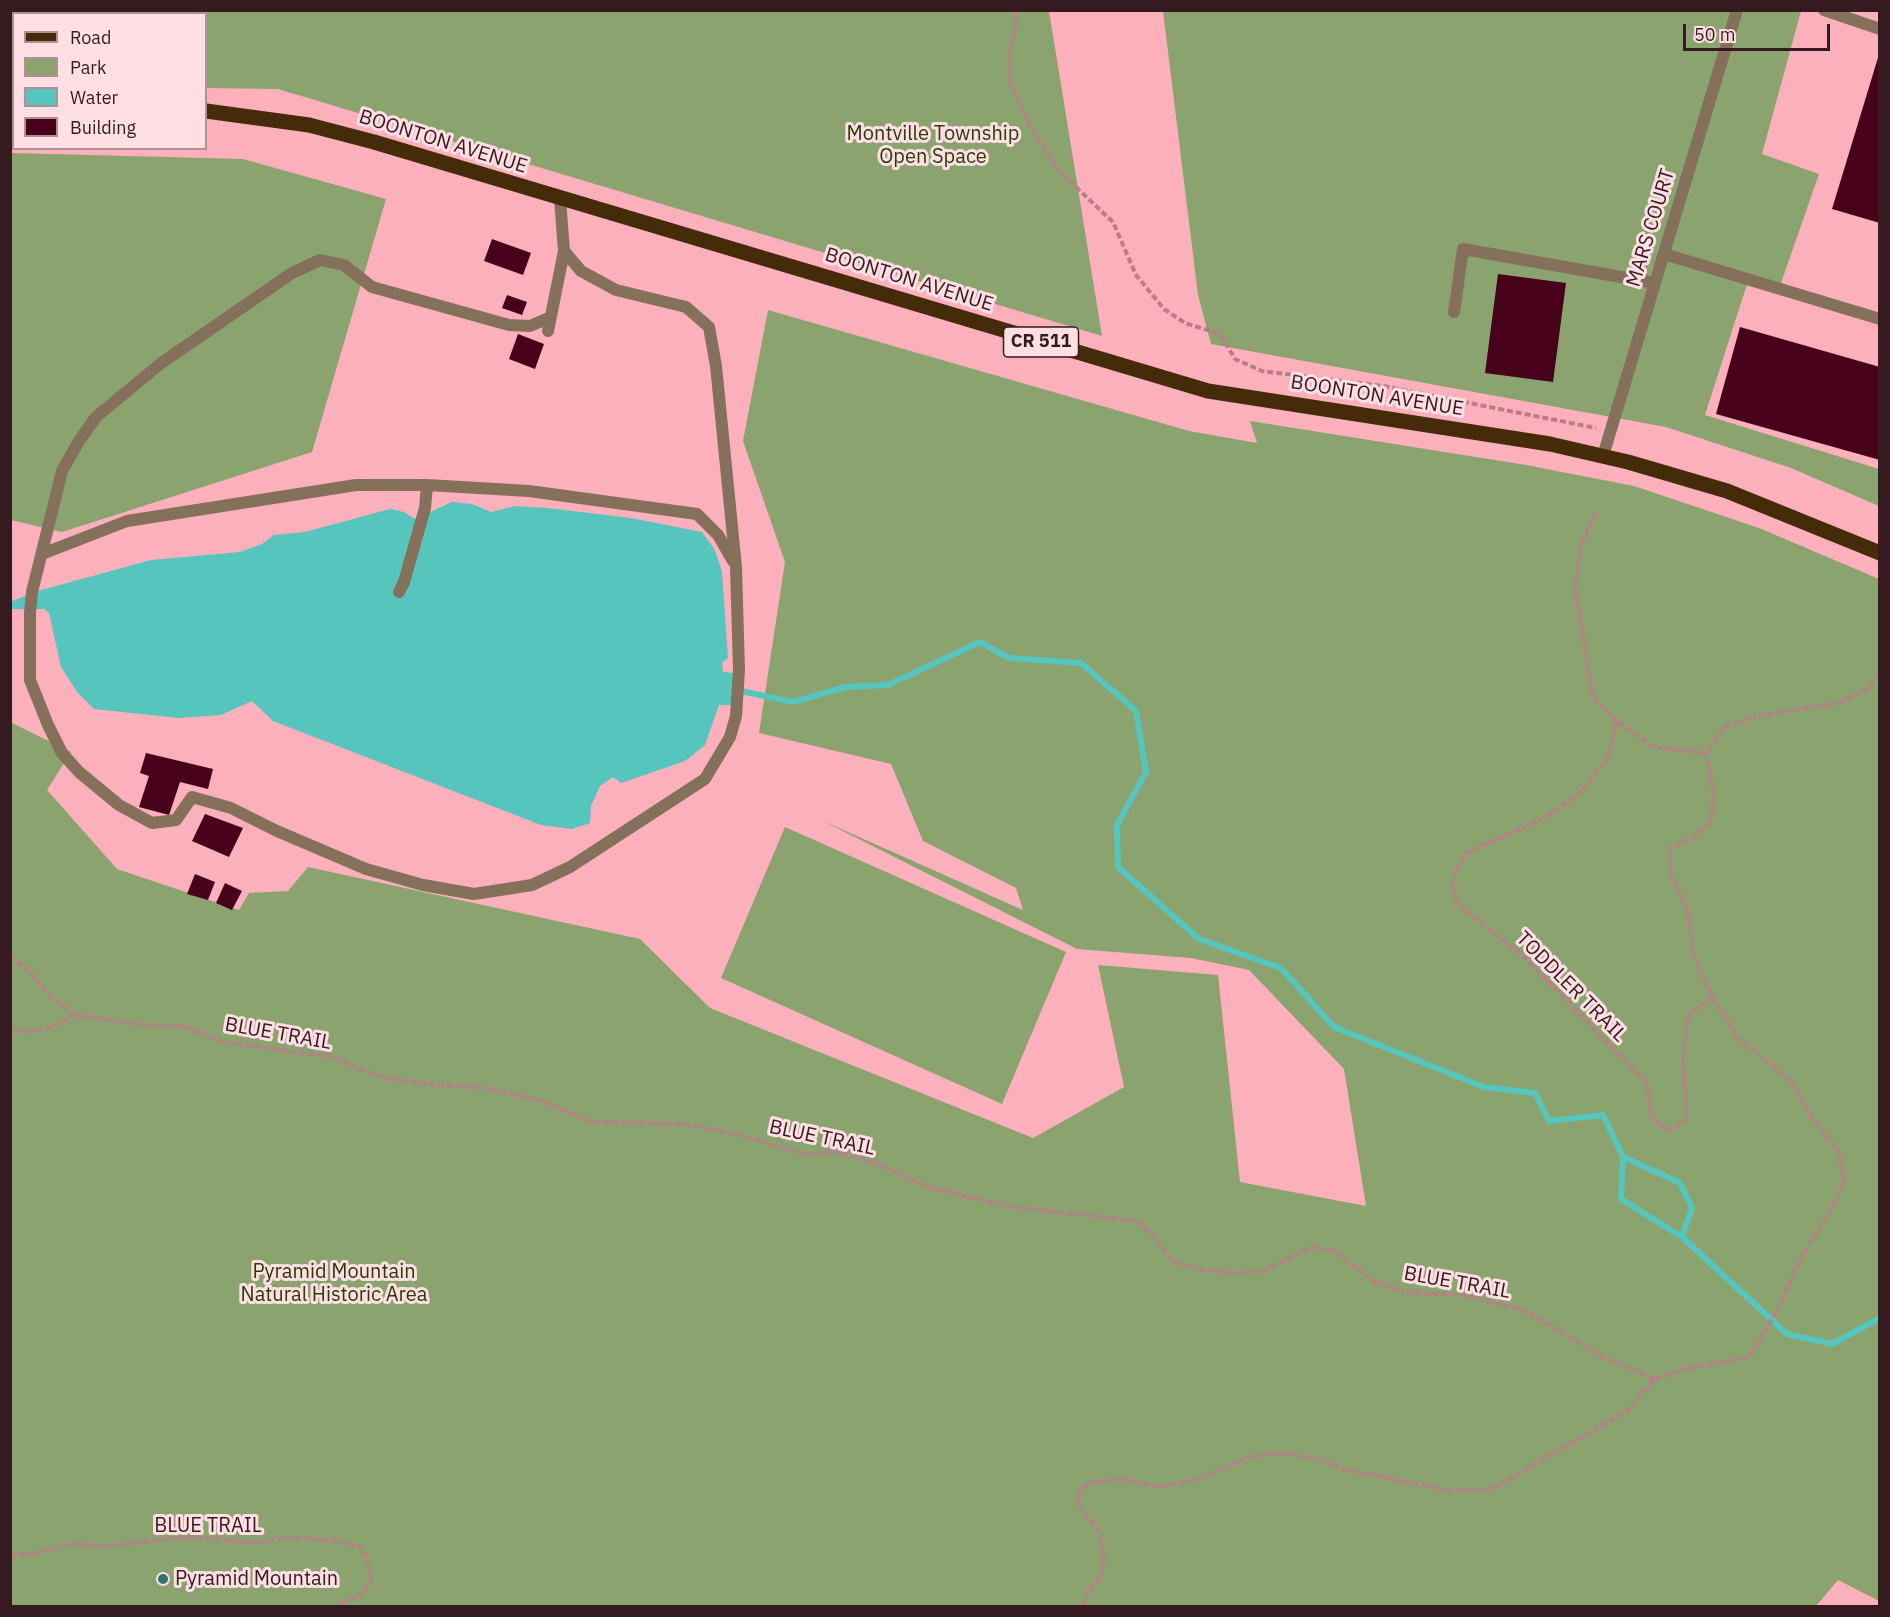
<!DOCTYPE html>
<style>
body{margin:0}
#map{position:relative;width:1890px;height:1617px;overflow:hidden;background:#fbb0bc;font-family:"IBM Plex Sans",sans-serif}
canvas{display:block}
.frame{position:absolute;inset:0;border:12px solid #351a1f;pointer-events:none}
.legend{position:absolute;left:12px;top:12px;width:195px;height:138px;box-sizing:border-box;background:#ffdfe4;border:2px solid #ae9095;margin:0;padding:8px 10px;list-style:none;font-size:18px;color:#351a1f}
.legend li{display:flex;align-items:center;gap:12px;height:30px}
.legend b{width:30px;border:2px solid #ae9095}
.scale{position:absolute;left:1683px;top:24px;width:147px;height:27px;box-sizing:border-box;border:3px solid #351a1f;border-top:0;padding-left:8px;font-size:18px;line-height:21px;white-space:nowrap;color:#351a1f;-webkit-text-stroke:4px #ffdfe4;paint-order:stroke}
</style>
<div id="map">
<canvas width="1890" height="1617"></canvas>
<div class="frame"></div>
<ul class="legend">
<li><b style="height:8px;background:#452b09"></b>Road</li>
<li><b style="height:16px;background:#8ba36e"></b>Park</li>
<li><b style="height:16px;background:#56c5bd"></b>Water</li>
<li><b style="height:16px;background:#48011a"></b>Building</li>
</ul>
<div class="scale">50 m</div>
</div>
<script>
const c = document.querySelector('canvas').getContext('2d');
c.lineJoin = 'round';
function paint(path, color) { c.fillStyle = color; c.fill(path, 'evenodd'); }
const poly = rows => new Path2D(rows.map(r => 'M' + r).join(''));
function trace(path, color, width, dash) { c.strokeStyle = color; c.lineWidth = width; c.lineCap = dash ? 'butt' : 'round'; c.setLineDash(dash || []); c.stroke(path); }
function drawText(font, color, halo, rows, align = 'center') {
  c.font = font + ' "IBM Plex Sans",sans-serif'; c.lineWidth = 6; c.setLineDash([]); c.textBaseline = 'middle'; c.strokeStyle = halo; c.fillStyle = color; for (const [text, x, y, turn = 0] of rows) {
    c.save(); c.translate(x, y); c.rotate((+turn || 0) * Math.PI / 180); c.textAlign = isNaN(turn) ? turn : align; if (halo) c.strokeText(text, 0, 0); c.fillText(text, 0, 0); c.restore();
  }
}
paint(poly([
 [11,10,1049,11,1102,336,278,89,206,88,206,14,14,14,14,85,11,85],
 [1163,11,1801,11,1762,154,1819,174,1781,283,1750,275,1705,415,1879,469,1879,506,1791,468,1666,427,1211,344,1198,295],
 [11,153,243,159,386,199,312,452,62,532,11,520],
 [768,310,1189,431,1257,443,1250,421,1526,465,1634,486,1759,528,1879,579,1879,1601,1838,1580,1816,1606,11,1606,10,722,71,752,47,790,117,869,239,910,249,893,288,891,308,867,640,939,710,1008,1033,1138,1124,1087,1098,965,1218,975,1240,1182,1366,1206,1344,1069,1249,970,1191,958,1077,949,823,821,1023,910,1016,888,923,841,891,764,759,733,785,562,743,441],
 [785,827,1066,952,1002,1104,721,978]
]), '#8ba36e');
paint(poly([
 [452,502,472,504,491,512,515,506,547,508,631,518,702,532,715,550,722,572,728,658,722,663,723,672,734,673,731,705,719,705,705,745,685,761,621,783,613,777,600,786,591,806,590,823,572,829,541,825,273,721,252,701,221,715,179,718,94,709,77,692,61,667,49,613,44,609,11,609,10,602,38,591,151,560,240,552,262,544,274,535,305,532,390,509,404,512,415,519]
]), '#56c5bd');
trace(poly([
 [736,690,793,702,846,687,888,685,980,642,1009,658,1081,663,1136,711,1146,772,1117,825,1118,867,1199,939,1281,968,1334,1027,1484,1087,1535,1093,1549,1121,1603,1115,1623,1157,1680,1183,1692,1208,1682,1237,1787,1334,1832,1344,1880,1318],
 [1623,1157,1621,1199,1682,1237]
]), '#56c5bd', 6);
paint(poly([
 [1880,51,1880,223,1832,209],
 [492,239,531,253,523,275,484,261],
 [1498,274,1566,283,1553,382,1485,373],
 [507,295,527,302,522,315,502,308],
 [1740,327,1880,367,1880,460,1716,414],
 [518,334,544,344,535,369,509,359],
 [146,753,213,769,208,789,180,782,169,815,139,807,149,776,140,773],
 [205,814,243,828,229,857,192,841],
 [195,874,215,882,208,900,187,894],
 [225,883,242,891,232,910,216,903]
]), '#48011a');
trace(poly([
 [1016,10,1016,28,1009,52,1010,82,1030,127,1060,172,1113,222,1136,275,1164,309,1185,323,1220,334,1235,359,1262,371,1383,386,1596,428],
 [1596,514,1582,543,1575,587,1593,697,1617,721,1653,747,1706,753],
 [1617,721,1608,758,1578,795,1545,818,1466,853,1452,879,1457,904,1523,956,1647,1083,1651,1116,1667,1131,1687,1120,1683,1057,1689,1013,1713,998],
 [10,957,26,968,47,993,75,1015],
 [10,1029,32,1032,52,1027,75,1015,144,1025,181,1026,224,1042,332,1057,383,1078,439,1085,487,1088,541,1101,592,1122,685,1124,745,1136,804,1154,839,1152,878,1164,930,1188,1013,1207,1138,1221,1156,1239,1173,1262,1203,1270,1238,1273,1264,1271,1312,1247,1334,1251,1375,1282,1412,1293,1464,1295,1527,1312,1604,1358,1655,1379],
 [10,1555,32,1554,71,1544,109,1546,187,1537,259,1543,287,1537,339,1541,361,1547,368,1560,371,1581,362,1594,337,1606],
 [1084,1606,1088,1590,1101,1577,1104,1558,1100,1532,1081,1509,1076,1495,1089,1483,1119,1479,1161,1487,1197,1480,1248,1457,1283,1453,1319,1459,1342,1469,1451,1491,1492,1489,1627,1411,1655,1379,1685,1369,1750,1357,1778,1308,1801,1258,1827,1216,1844,1181,1838,1150,1811,1116,1790,1080,1737,1038,1713,998,1693,953,1687,908,1670,872,1670,848,1693,837,1711,821,1714,795,1706,753,1725,727,1756,716,1838,703,1868,689,1880,675]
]), '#b97e88', 4, [6, 3]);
trace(poly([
 [1824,10,1880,29],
 [1664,254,1880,319],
 [1454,312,1463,249,1655,283],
 [551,317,530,326,509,325,372,287,344,265,320,260,292,273,160,364,96,417,79,441,62,471,32,592,30,613,30,680,48,725,62,753,79,772,119,805,152,823,176,820,192,797,231,808,277,831,366,869,423,885,474,894,532,885,570,867,705,779,730,737,736,716,739,670,736,567,716,366,709,327,686,307,616,290,581,271,564,251],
 [548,331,564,251,560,199],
 [1603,456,1737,10],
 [42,554,127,521,356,485,427,485,529,491,697,514,718,535,733,561],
 [399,592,404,582,425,508,427,485]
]), '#84705b', 12);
trace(poly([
 [10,108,14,108],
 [206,111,309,125,374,142,1208,391,1550,444,1628,462,1727,491,1880,553]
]), '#452b09', 15);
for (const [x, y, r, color] of [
 [163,1579,6,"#2e7671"]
]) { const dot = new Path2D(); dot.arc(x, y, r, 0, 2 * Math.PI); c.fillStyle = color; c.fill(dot); trace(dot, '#ffdfe4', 2); }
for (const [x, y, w] of [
 [1041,342,75]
]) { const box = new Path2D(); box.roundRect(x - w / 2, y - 15, w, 30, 4.5); c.fillStyle = '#ffdfe4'; c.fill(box); trace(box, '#351a1f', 1.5); }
drawText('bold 18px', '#351a1f', null, [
 ["CR 511",1041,342]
]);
drawText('20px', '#283c06', '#ffdfe4', [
 ["Montville Township",933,134],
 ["Open Space",933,157],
 ["Pyramid Mountain",334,1272],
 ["Natural Historic Area",334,1295]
]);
drawText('20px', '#351a1f', '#ffdfe4', [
 ["BOONTON AVENUE",443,142,17],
 ["MARS COURT",1651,228,-73],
 ["BOONTON AVENUE",909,280,17],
 ["BOONTON AVENUE",1377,396,9],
 ["TODDLER TRAIL",1571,987,45],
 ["BLUE TRAIL",278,1034,10],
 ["BLUE TRAIL",822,1138,12],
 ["BLUE TRAIL",1457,1283,10],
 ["BLUE TRAIL",208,1526]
]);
drawText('20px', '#351a1f', '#ffdfe4', [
 ["Pyramid Mountain",175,1579]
], 'left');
</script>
